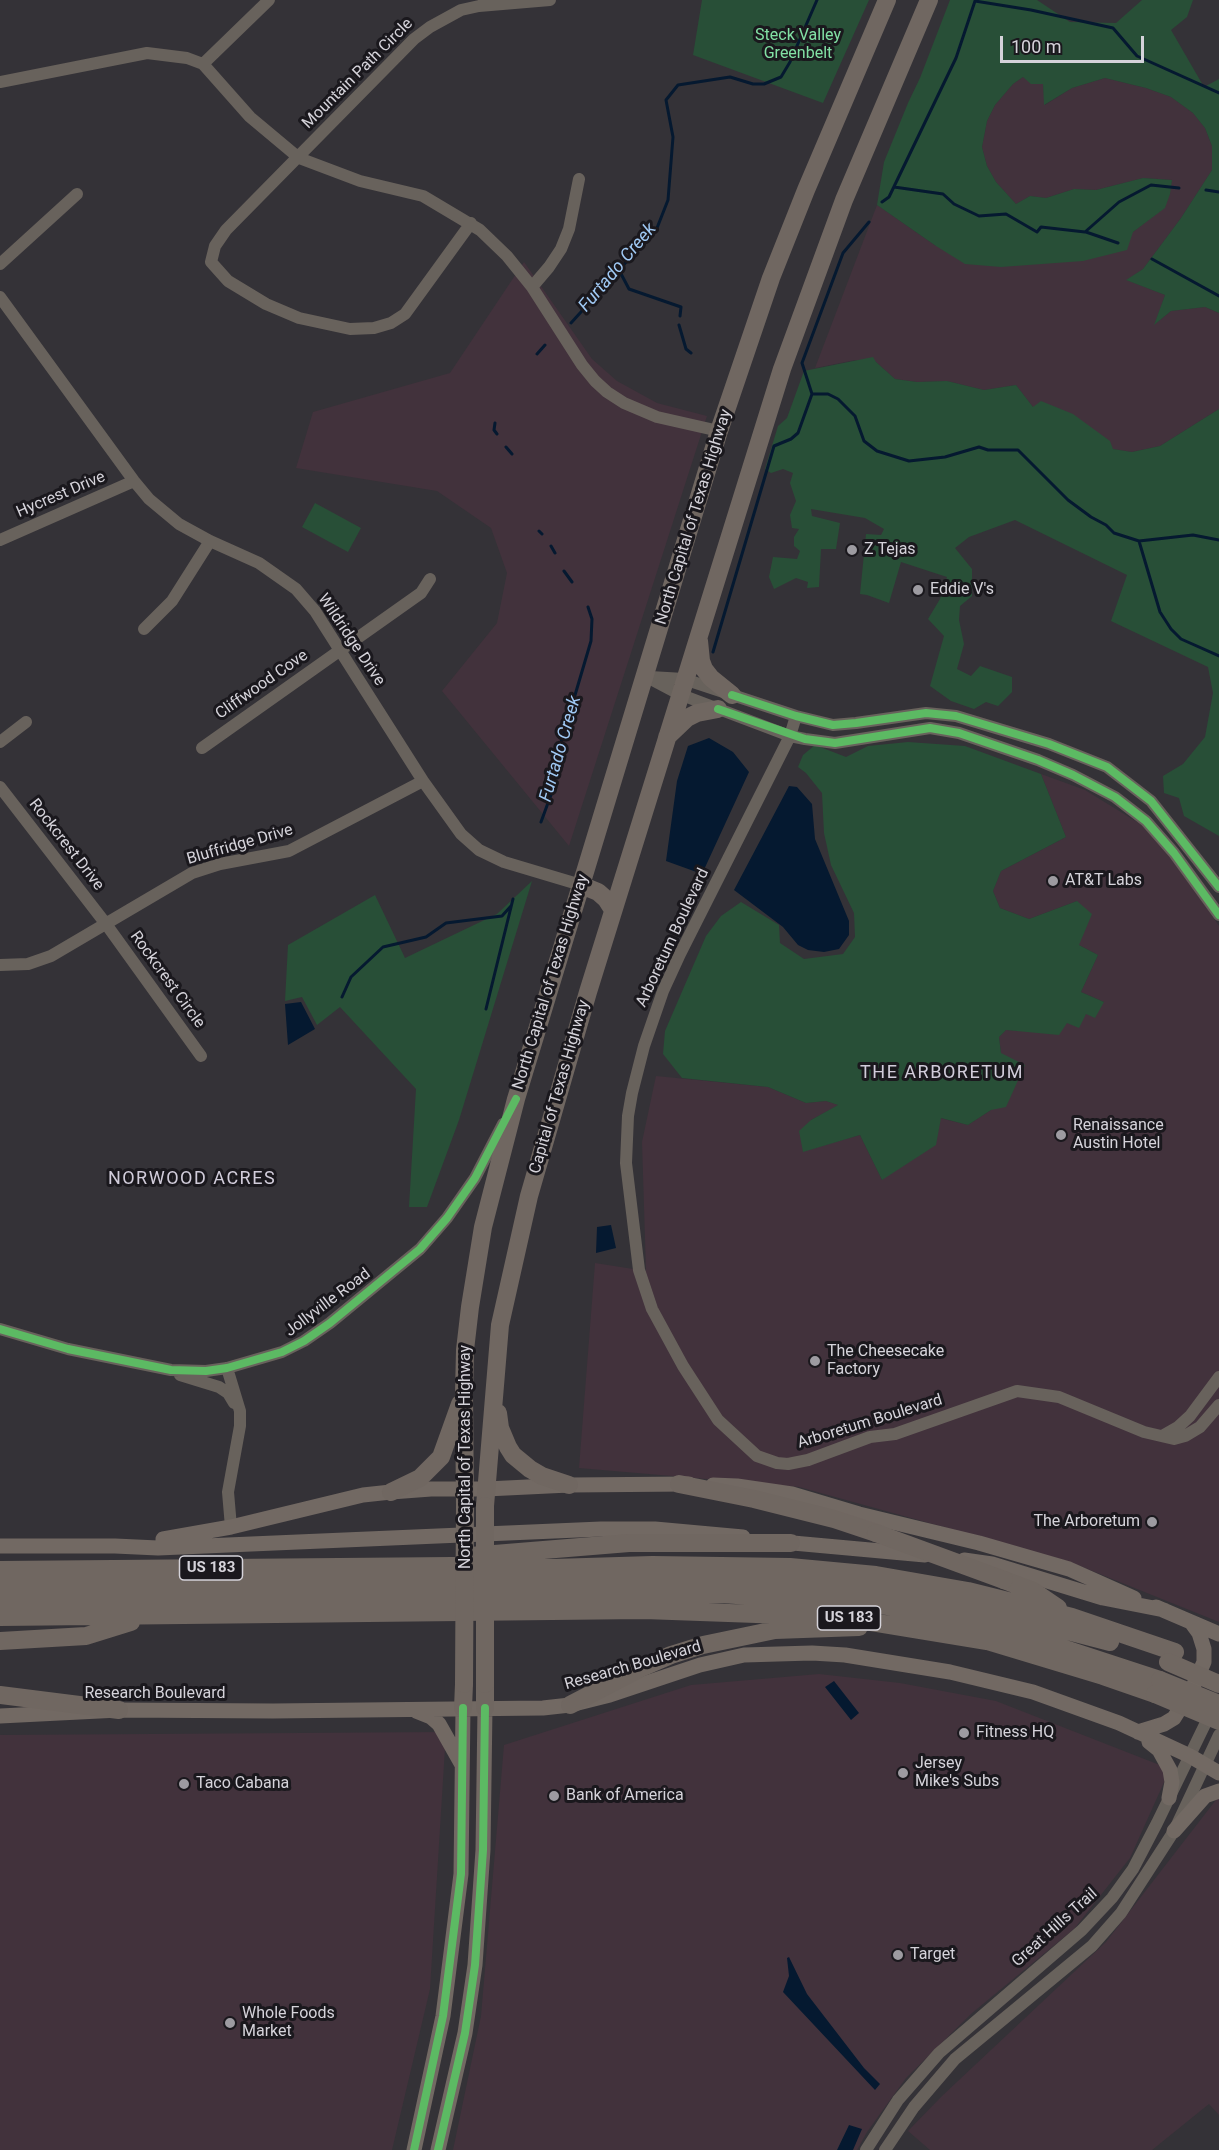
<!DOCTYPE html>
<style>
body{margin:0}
#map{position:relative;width:1219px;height:2150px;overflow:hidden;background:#343237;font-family:Roboto,sans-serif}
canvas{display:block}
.scale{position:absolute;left:1000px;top:36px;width:144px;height:27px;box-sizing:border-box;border:3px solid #d5d3da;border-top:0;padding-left:8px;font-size:18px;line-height:21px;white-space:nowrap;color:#d5d3da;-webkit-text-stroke:4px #1a181d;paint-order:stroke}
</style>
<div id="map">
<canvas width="1219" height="2150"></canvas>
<div class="scale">100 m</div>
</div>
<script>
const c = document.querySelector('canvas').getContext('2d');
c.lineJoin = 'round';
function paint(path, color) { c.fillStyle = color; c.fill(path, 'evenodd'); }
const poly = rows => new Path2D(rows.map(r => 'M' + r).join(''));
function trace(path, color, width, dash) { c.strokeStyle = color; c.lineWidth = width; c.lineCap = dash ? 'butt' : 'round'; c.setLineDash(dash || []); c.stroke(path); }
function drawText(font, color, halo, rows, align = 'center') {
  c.font = font + ' Roboto,sans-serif'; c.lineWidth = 6; c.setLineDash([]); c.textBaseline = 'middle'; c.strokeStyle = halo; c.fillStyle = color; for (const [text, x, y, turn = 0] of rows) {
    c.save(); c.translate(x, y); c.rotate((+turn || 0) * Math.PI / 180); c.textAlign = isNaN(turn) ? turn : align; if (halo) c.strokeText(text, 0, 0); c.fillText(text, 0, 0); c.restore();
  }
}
paint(poly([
 [1023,77,1043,84,1045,105,1072,88,1105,78,1146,88,1171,97,1193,113,1205,128,1212,146,1212,170,1181,218,1143,269,1127,280,1165,295,1155,324,1171,311,1205,307,1219,313,1219,409,1160,446,1132,452,1112,449,1033,407,1016,385,984,390,947,381,917,382,895,379,876,362,855,360,815,368,877,205,936,246,1133,232,1165,207,1172,180,1143,178,1096,190,1074,189,1046,198,1030,196,1016,204,996,182,987,166,982,147,987,121,995,105,1013,84],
 [524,262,592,359,617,381,657,403,707,416,569,846,442,691,497,623,507,573,491,528,437,491,296,468,313,412,450,373],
 [1041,774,1085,790,1142,825,1180,867,1219,926,1219,1622,1070,1562,799,1487,579,1468,595,1263,646,1271,642,1142,656,1076,768,1087,806,1103,826,1101,839,1105,811,1120,803,1151,860,1135,882,1180,940,1118,968,1125,991,1110,1001,1053,999,1037,1006,1030,1028,1031,1067,1022,1086,1014,1104,1002,1081,992,1098,955,1079,945,1077,901,1029,919,1000,908,993,891,1001,871,1066,837],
 [819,1674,900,1683,996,1701,1170,1769,1130,1858,1074,1929,972,2013,906,2078,867,2132,857,2150,453,2150,481,2016,504,1745,691,1685],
 [446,1732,430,1989,392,2150,0,2150,0,1735],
 [1219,1796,1219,2115,1209,2104,1152,2150,930,2150,908,2131,942,2096,1106,1942]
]), '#42323c');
paint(poly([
 [702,0,869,0,823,103,693,55],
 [950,0,1037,0,1070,22,1116,23,1142,0,1193,0,1187,17,1171,30,1204,87,1219,79,1219,313,1205,307,1171,311,1154,325,1165,295,1126,280,1143,269,1181,218,1212,170,1212,146,1205,128,1193,113,1171,97,1146,88,1105,78,1072,88,1044,105,1043,84,1031,84,1023,77,1013,84,995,105,987,121,982,147,987,166,996,182,1016,204,1030,196,1046,198,1074,189,1096,190,1143,178,1172,180,1170,194,1165,208,1133,232,1127,250,1083,261,1001,267,965,264,936,246,877,205,884,162,908,103,920,78],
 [873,357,876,362,895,379,917,382,947,381,984,390,1016,385,1033,407,1041,401,1073,414,1110,441,1113,449,1132,452,1160,446,1219,409,1219,836,1184,816,1179,798,1164,793,1163,776,1183,764,1205,737,1213,693,1208,667,1111,621,1127,575,1015,520,969,537,955,548,972,569,972,596,960,606,959,620,964,644,957,669,971,676,980,666,1012,677,1012,692,998,706,986,702,974,709,951,701,930,686,944,636,928,619,940,599,947,577,901,562,889,603,867,595,860,594,866,534,881,535,884,529,865,518,811,509,812,516,840,523,836,549,821,549,819,587,807,588,808,582,796,578,774,589,769,577,773,557,797,559,800,551,794,546,794,537,799,529,792,528,790,515,796,501,790,483,793,473,783,469,771,473,765,469,778,426,787,418,804,371],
 [315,503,361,528,348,552,302,527],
 [908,742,965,746,1041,774,1066,837,1001,871,993,891,1000,908,1029,919,1077,901,1092,914,1079,945,1098,955,1081,992,1104,1002,1095,1018,1086,1014,1079,1028,1067,1023,1059,1035,1006,1030,999,1037,1001,1053,1025,1065,1006,1107,991,1110,968,1125,941,1118,936,1145,882,1180,860,1135,803,1152,799,1131,811,1120,838,1105,826,1101,806,1103,768,1087,682,1078,663,1054,665,1031,706,936,721,916,741,902,779,925,780,943,804,959,843,954,855,937,854,913,831,865,824,833,822,793,806,773,798,767,803,755,815,745,846,757,868,746],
 [532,881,459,1120,427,1207,409,1207,416,1089,340,1007,317,1025,302,997,285,1001,288,945,375,895,405,958,497,914]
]), '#284f37');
paint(poly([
 [709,738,733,752,749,772,702,874,666,861,677,781,688,746],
 [789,786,797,787,812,804,815,839,849,921,849,935,839,949,824,952,808,950,798,945,783,927,734,890],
 [301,1002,315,1029,288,1045,285,1004],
 [611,1225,616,1248,596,1253,597,1227],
 [834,1681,859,1713,851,1720,825,1687],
 [789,1957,807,1994,864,2068,880,2084,875,2090,783,1992,789,1976,787,1958],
 [849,2125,862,2129,853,2150,837,2150]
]), '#051930');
trace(poly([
 [894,187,943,194,954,204,979,216,1006,214,1037,232,1041,227,1085,232,1119,202,1151,185,1179,188],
 [1206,190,1219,192],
 [882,202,889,197,956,58,975,1,1031,10,1113,28,1137,56,1219,93],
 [1086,232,1118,243],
 [1152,259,1219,296],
 [619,270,629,289,681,307,680,316],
 [571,323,657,228,668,200,673,137,666,100,678,85,730,77,753,84,764,84,781,77,790,62,817,0],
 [679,325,686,349,691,353],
 [537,354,545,345],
 [812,394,802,363,843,253,869,222],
 [495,423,494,430,497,434],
 [506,447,512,454],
 [539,531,542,534],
 [1139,541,1160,612,1171,629,1181,639,1219,656],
 [551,546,555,553],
 [564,571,572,582],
 [713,652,774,446,791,439,798,433,812,394,828,394,838,399,855,416,864,441,877,451,909,461,945,457,979,447,988,450,1018,450,1068,500,1091,517,1106,525,1114,533,1139,541,1193,535,1219,540],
 [541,822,552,792,557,756,591,641,592,619,588,607],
 [342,997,351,977,383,947,426,937,446,923,502,916,511,906],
 [486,1009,513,899]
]), '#051930', 3);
trace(poly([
 [203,64,269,0],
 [0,82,147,53,187,58,203,64,250,117,299,158,360,181,423,196,480,230,507,256,532,287,582,365,595,381,607,392,624,403,657,417,719,431],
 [471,223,405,314,391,323,374,328,350,329,299,318,266,304,228,281,211,262,215,246,226,230,414,39,430,27,461,10,479,6,550,0],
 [0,264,77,194],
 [532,287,549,267,561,249,569,229,579,179],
 [0,297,134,481,149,499,179,524,210,541,259,563,296,589,315,611,423,781,461,834,479,850,504,862,581,885],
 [0,540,134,481],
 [144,629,172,601,210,541],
 [645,676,679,694,790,736,805,739,835,743,930,728,959,733,1038,760,1073,775,1115,797,1146,821,1174,853,1219,915],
 [650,677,684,679,796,716,833,725,856,723,926,713,956,716,1049,744,1107,767,1151,801,1219,887],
 [796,716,790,736,680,954,663,991,644,1046,632,1093,628,1116,626,1163,639,1270,652,1309,683,1366,718,1420,757,1456,777,1463,788,1464,808,1460,870,1437,895,1434,1017,1391,1059,1397,1144,1432,1174,1439,1185,1436,1200,1427,1219,1405],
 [0,742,26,722],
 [202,748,421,593,430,579],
 [0,787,106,924,201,1056],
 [0,965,28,964,51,956,192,873,220,864,289,851,423,781],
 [0,1329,68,1349,171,1370,206,1371,227,1368,282,1352,304,1341,330,1323,420,1249,447,1218,475,1178,503,1124],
 [227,1368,240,1411,240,1426,228,1492,231,1527],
 [180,1375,219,1387,228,1393,234,1403],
 [1164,1435,1178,1427,1190,1416,1219,1377],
 [866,2150,898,2100,939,2053,1082,1930,1112,1898,1133,1869,1157,1823,1211,1712],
 [885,2150,914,2107,955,2059,1092,1946,1121,1913,1174,1831,1219,1735]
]), '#68625c', 12);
trace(poly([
 [713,1485,737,1486,792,1494,859,1514,979,1543,1069,1569,1134,1598],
 [163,1539,231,1527,363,1495,391,1492,431,1489,486,1489,569,1485,689,1484],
 [782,1542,925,1555],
 [0,1546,115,1546,158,1548,601,1529,655,1529,743,1537],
 [964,1560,992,1564,1103,1598,1164,1610],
 [1156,1607,1219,1634],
 [416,1711,431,1717,439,1724,461,1763],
 [0,1716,119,1710,273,1711,543,1708,570,1705,610,1695,700,1665,744,1655,812,1653,845,1655,950,1672,1033,1692,1119,1723,1190,1756,1219,1773],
 [1138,1732,1164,1724,1174,1718,1192,1689,1204,1662,1204,1649,1199,1633,1191,1622],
 [1149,1742,1159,1750,1170,1770,1172,1782,1169,1798],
 [1174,1831,1205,1796,1219,1791],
 [414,2150,443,2016,461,1874,463,1708],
 [438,2150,465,2033,475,1965,483,1850,485,1708]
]), '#726963', 15);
trace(poly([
 [699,641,701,661,704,669,711,678,732,695],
 [667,737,687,718,697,713,718,709],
 [581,885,598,892,606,899,613,910],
 [498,1413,500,1428,508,1447,513,1455,530,1469,542,1476,569,1485],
 [679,1484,754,1499,834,1519,876,1533],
 [391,1492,420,1478,441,1457,460,1404],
 [465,1506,464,1394,465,1350,470,1307,483,1227,516,1099,719,431,771,278,806,190,887,0],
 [485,1506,500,1325,529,1196,588,992,782,369,844,200,929,0],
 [470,1556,629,1543,791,1543],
 [0,1570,452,1566,553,1568,652,1565,790,1567,876,1575,968,1591,1072,1617,1175,1652],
 [1004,1580,1033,1591,1058,1608],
 [0,1586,712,1578,861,1590,987,1610,1110,1642],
 [0,1604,721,1594,876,1604,1001,1628,1160,1680],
 [0,1617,644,1610,841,1617,987,1641,1103,1676,1155,1694],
 [0,1641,86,1636,131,1622],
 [0,1695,119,1710],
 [570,1705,641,1668,671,1655,703,1645,775,1630,859,1627],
 [463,1708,464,1684],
 [485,1708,485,1684]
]), '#706761', 18);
trace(poly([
 [876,1533,1004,1580],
 [1168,1662,1219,1684],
 [1160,1680,1219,1704],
 [464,1684,465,1506],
 [485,1684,485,1506],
 [1155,1694,1219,1721]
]), '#706761', 18);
trace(poly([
 [732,695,796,716,833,725,856,723,926,713,956,716,1049,744,1107,767,1151,801,1219,887],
 [718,709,805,739,835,743,930,728,959,733,1038,760,1073,775,1115,797,1146,821,1174,853,1219,915],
 [0,1329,68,1349,171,1370,206,1371,227,1368,282,1352,304,1341,330,1323,420,1249,447,1218,475,1178,516,1099],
 [414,2150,443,2016,461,1874,463,1708],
 [438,2150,465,2033,475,1965,483,1850,485,1708]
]), '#5cba63', 8);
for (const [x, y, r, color] of [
 [852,550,6,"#9d9ba1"],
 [918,590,6,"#9d9ba1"],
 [1053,881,6,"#9d9ba1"],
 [1061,1135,6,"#9d9ba1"],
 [815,1361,6,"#9d9ba1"],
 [1152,1522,6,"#9d9ba1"],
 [964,1733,6,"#9d9ba1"],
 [903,1773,6,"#9d9ba1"],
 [184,1784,6,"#9d9ba1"],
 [554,1796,6,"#9d9ba1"],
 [898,1955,6,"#9d9ba1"],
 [230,2023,6,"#9d9ba1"]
]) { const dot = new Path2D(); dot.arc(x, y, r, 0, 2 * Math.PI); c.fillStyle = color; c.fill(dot); trace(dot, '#1a181d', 2); }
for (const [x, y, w] of [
 [211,1568,63],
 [849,1618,63]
]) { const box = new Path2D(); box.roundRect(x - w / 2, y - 12, w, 24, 4.5); c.fillStyle = '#1a181d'; c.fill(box); trace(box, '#d5d3da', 1.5); }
drawText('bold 15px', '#d5d3da', null, [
 ["US 183",211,1568],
 ["US 183",849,1618]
]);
drawText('16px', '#82e0a4', '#1a181d', [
 ["Steck Valley",798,36],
 ["Greenbelt",798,54]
]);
drawText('16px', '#d5d3da', '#1a181d', [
 ["Mountain Path Circle",358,74,-45],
 ["Hycrest Drive",61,495,-23],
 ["North Capital of Texas Highway",694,517,-73],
 ["Wildridge Drive",351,640,56],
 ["Cliffwood Cove",262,685,-35],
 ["Rockcrest Drive",66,845,52],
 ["Bluffridge Drive",240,845,-16],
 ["Arboretum Boulevard",673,938,-65],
 ["Rockcrest Circle",167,980,54],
 ["North Capital of Texas Highway",551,982,-73],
 ["Capital of Texas Highway",560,1087,-74],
 ["Jollyville Road",328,1303,-37],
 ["Arboretum Boulevard",870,1422,-17],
 ["North Capital of Texas Highway",466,1457,-90],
 ["Research Boulevard",633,1666,-16],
 ["Research Boulevard",155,1694],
 ["Great Hills Trail",1055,1928,-42]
]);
drawText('16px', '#d5d3da', '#1a181d', [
 ["Z Tejas",864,550],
 ["Eddie V's",930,590],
 ["AT&T Labs",1065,881],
 ["Renaissance",1073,1126],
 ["Austin Hotel",1073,1144],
 ["The Cheesecake",827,1352],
 ["Factory",827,1370],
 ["The Arboretum",1140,1522,"right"],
 ["Fitness HQ",976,1733],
 ["Jersey",915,1764],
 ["Mike's Subs",915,1782],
 ["Taco Cabana",196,1784],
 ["Bank of America",566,1796],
 ["Target",910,1955],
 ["Whole Foods",242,2014],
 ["Market",242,2032]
], 'left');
drawText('italic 18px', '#a0c9f4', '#1a181d', [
 ["Furtado Creek",618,268,-50],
 ["Furtado Creek",561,749,-74]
]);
c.letterSpacing = '1.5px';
drawText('18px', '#d1ccda', '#1a181d', [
 ["THE ARBORETUM",942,1073],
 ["NORWOOD ACRES",192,1179]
]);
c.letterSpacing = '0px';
</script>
